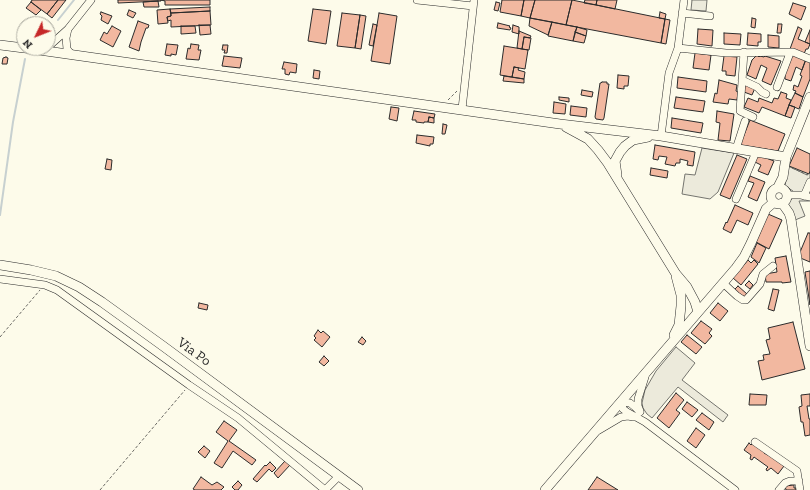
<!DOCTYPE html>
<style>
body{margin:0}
#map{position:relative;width:810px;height:490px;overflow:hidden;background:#fdfbea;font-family:"Zilla Slab",serif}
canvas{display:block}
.north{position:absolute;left:16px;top:16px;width:40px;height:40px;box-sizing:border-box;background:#fdfbea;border:1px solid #a9a89e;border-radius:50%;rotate:227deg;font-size:11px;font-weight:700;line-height:16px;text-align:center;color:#2b2b2b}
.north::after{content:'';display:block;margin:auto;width:14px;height:18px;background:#c62828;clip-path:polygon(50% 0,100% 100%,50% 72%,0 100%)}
</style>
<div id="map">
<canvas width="810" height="490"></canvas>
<div class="north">N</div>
</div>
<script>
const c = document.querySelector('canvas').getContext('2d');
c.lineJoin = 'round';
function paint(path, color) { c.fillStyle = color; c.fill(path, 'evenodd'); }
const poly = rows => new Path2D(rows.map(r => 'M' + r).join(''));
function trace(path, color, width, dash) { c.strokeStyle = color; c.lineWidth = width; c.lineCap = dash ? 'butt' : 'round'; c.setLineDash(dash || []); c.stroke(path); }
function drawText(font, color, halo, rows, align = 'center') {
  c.font = font + ' "Zilla Slab",serif'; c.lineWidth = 3; c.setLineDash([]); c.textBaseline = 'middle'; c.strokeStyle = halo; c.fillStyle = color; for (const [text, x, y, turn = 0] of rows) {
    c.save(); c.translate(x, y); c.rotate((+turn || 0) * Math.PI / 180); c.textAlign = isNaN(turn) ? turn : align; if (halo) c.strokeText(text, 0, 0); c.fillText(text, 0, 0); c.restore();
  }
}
const parking = poly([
 [692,0,707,0,706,11,691,10,692,0],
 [702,148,734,153,718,192,710,199,682,194,685,174,695,175,702,148],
 [788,166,807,175,810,170,810,201,799,201,805,216,795,220,786,205,791,200,793,191,785,186,788,166],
 [676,347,695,363,682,380,728,415,723,422,678,387,652,418,647,414,643,408,642,403,645,390,656,371,676,347]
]);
paint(parking, '#eceadb');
trace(parking, '#74746e', 1);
trace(poly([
 [58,20,74,0],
 [0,215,13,122,25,59]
]), '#c7d0d0', 2);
const building = poly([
 [32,0,58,0,47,14,31,2,32,0],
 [58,0,66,0,52,18,47,14,58,0],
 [118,0,161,0,161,1,118,3,118,0],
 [161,0,210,0,210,5,165,5,165,1,161,0],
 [502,0,524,0,521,16,500,12,502,0],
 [524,0,535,0,530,18,521,16,524,0],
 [535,0,572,0,566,25,530,18,535,0],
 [572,0,665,19,661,43,566,25,572,0],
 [585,0,597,0,596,5,584,3,585,0],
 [597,0,617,0,615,9,596,5,597,0],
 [158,1,159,7,144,7,143,2,158,1],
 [31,2,41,10,36,15,26,8,31,2],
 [496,2,500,3,498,11,494,10,496,2],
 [793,3,806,7,801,20,789,14,793,3],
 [210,7,210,11,171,13,170,9,210,7],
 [170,9,171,16,167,17,168,23,158,24,157,10,170,9],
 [313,9,331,11,326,44,308,41,313,9],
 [129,10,136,13,133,18,127,15,129,10],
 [210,11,211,25,171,27,171,20,168,21,167,17,171,16,171,13,210,11],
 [101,12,112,16,108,24,101,20,102,16,100,14,101,12],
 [660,12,666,14,665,19,659,18,660,12],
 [342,13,360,15,355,48,337,46,342,13],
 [379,13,397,16,390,64,371,61,379,13],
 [360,15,366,16,361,49,355,48,360,15],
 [530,18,552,22,548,35,529,26,530,18],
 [752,18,756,19,755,28,751,27,752,18],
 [665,19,670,20,666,44,661,43,665,19],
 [138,21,149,25,148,28,146,28,141,42,139,51,129,47,138,21],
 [552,22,577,27,573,41,548,36,552,22],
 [498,23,510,26,509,27,511,28,510,30,497,28,498,23],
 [373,24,377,25,373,46,369,45,373,24],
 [778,24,782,24,781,33,777,33,778,24],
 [199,25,210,25,211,34,200,35,199,25],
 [513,25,519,27,519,34,512,32,513,25],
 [112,26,121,31,113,47,100,40,104,32,107,34,112,26],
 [181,26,195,26,196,33,181,34,181,26],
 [577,27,587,30,586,36,575,32,577,27],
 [798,27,802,29,798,39,810,44,808,49,806,49,804,54,790,49,798,27],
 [698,29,713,30,712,46,697,44,698,29],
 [810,30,810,44,805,42,810,30],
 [519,31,531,36,530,38,524,37,522,49,517,48,519,31],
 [575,32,586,36,584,43,573,41,575,32],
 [724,33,741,34,740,45,724,44,724,33],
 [748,33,761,34,761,42,758,42,758,46,747,45,748,33],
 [768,35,779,36,779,48,768,47,768,35],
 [524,37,531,38,529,50,522,49,524,37],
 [167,44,178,45,176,55,171,54,171,56,165,55,167,44],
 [191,44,199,45,198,50,201,50,199,60,186,59,188,48,190,49,191,44],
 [223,45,228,45,227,53,224,53,225,50,222,50,223,45],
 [504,46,528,50,525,69,514,67,512,77,500,75,504,46],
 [695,53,711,55,709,70,693,68,695,53],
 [793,54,806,59,802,70,796,67,791,81,785,79,785,74,793,54],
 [757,55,759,57,760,56,764,57,765,56,781,61,771,85,762,81,767,68,761,65,756,79,747,75,752,60,757,55],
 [224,56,242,58,240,68,222,66,224,56],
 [724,56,737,57,735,76,726,75,726,71,722,71,724,56],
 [6,57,8,58,7,64,2,64,3,58,6,57],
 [806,59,810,61,810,79,803,97,795,93,796,91,793,90,794,85,798,87,802,76,800,75,806,59],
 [284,62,297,64,296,73,290,72,289,75,285,74,285,69,282,69,284,62],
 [514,67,519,68,518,70,525,72,524,79,512,77,514,67],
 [314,70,320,71,319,79,313,78,314,70],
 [618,75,629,76,628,86,624,86,624,89,617,88,618,75],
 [504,76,524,79,524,83,503,81,504,76],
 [678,77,707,81,706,92,677,88,678,77],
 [719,80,737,85,736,91,738,92,737,100,729,99,728,104,713,102,715,93,717,94,719,80],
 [602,82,607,82,607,84,609,84,604,118,603,120,596,119,595,117,600,83,601,83,602,82],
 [745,85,755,88,752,95,744,92,745,85],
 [582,90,593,92,592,97,581,95,582,90],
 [781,92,787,94,786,98,791,100,785,116,762,107,759,113,744,107,748,98,758,102,759,98,772,103,774,98,778,99,781,92],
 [795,93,803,97,799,109,789,105,795,93],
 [559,97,569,98,569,102,559,100,559,97],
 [676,97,705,101,703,112,674,108,676,97],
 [554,102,566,104,565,114,553,113,554,102],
 [789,105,795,107,791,118,785,116,789,105],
 [571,106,587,108,586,117,570,115,571,106],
 [391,107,399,108,397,121,389,119,391,107],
 [414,111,435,114,434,118,429,117,428,122,424,122,424,123,416,122,416,120,412,120,414,111],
 [717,111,734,114,730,141,718,140,720,123,716,122,717,111],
 [429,117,434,118,434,123,428,122,429,117],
 [672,118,703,123,701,133,671,128,672,118],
 [750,120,785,134,778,151,740,145,750,120],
 [443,124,447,125,445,134,442,134,443,124],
 [417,135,434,137,433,144,430,144,430,146,416,143,417,135],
 [655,145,695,152,693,166,687,165,688,161,680,159,680,163,676,163,675,166,665,164,667,157,659,156,658,160,653,159,655,145],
 [797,148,810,154,810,171,809,174,789,166,797,148],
 [737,155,747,159,730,199,720,195,737,155],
 [758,155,774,161,768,175,758,171,761,165,755,162,758,155],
 [107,159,112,160,111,170,105,169,107,159],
 [651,168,668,171,667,178,650,175,651,168],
 [750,176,765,182,757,201,748,197,754,183,748,181,750,176],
 [735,205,753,213,748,225,737,220,731,233,723,229,726,222,727,223,735,205],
 [768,214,782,220,769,249,756,242,768,214],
 [808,233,810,233,810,262,798,257,808,233],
 [757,243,766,248,759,263,751,257,757,243],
 [786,256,791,282,782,283,782,282,766,282,765,274,777,272,775,258,786,256],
 [748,260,751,263,754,260,758,264,741,285,733,278,748,260],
 [810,271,810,305,805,272,810,271],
 [749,281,753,285,750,289,745,285,749,281],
 [738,286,747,294,745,297,734,290,738,286],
 [773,289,779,290,774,311,768,309,773,289],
 [199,303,208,305,207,310,198,308,199,303],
 [718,303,728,311,720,321,710,313,718,303],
 [701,321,712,329,709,333,712,336,705,344,691,333,701,321],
 [793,322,805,369,762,380,758,361,764,360,763,355,770,354,766,340,770,339,768,328,793,322],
 [318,330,321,333,323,331,330,337,322,347,314,340,316,338,314,336,318,330],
 [687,335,702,347,696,354,681,342,687,335],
 [362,337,366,341,363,345,358,342,362,337],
 [324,356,329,361,324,366,319,362,324,356],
 [676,393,684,400,676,410,680,413,669,428,657,418,676,393],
 [750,394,767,395,766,405,749,405,750,394],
 [810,394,810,406,807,406,809,419,810,419,810,435,805,436,803,422,801,422,799,407,802,406,801,395,810,394],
 [687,402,698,410,692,417,682,409,687,402],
 [702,413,714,422,709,430,696,420,702,413],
 [224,421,237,430,229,441,256,460,252,465,233,451,222,468,214,463,228,441,216,432,224,421],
 [696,428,705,435,696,448,687,441,696,428],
 [749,443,751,445,753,443,765,452,764,453,768,455,768,454,784,466,778,474,771,468,767,471,766,469,768,467,754,457,752,460,750,459,751,455,744,450,749,443],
 [204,446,210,451,205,458,198,452,204,446],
 [285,461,290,465,278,478,274,473,285,461],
 [270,462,276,468,272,472,269,469,257,482,253,479,265,465,266,466,270,462],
 [201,477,212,485,217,482,224,487,221,490,195,490,193,489,201,477],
 [597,477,618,490,588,490,597,477],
 [238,481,242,485,238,490,235,490,232,487,238,481],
 [794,485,794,488,796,488,796,490,786,490,785,486,794,485]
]);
paint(building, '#f2b8a0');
trace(building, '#2b2b2b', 1);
const minor = poly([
 [417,0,473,6],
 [682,13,710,16],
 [68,29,66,38,67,49,72,55],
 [48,47,68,29,91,0],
 [678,48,726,53,793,52,810,59],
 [744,52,740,111,753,117],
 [742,80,757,87,762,92,766,94],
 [777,87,790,53],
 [462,109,474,0],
 [661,136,669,73,678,48,684,0],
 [736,149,745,121],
 [787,195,801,195,810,197],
 [804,196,810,182],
 [736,199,756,152],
 [0,279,45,285,57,290,189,385,238,418,325,490],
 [723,283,737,296,743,300,746,300,760,284,763,274,773,266],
 [640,411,638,406,638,399,645,377],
 [640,412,635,407,630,403,621,402,623,409,627,412,645,422,735,490],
 [599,430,621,417,628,416,633,417],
 [755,442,797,471,800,490],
 [325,490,339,476],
 [779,490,785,483,790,481,799,481]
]);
const major = poly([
 [0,45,24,48],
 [25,48,560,124,661,136,786,157],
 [566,127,588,139,598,150,607,162,676,274,687,287,695,302,698,312],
 [617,175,615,161,620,152,625,146,633,140,648,137],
 [778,187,783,177,786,157,810,97],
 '771 196a8 8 0 1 1 16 0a8 8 0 1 1-16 0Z',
 [782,203,789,213,791,219,810,346],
 [0,265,31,270,56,276,79,287,102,302,163,346,358,490],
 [674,335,679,325,681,306,681,295,676,276],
 [545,490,736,268,744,257,751,243,766,209,774,202]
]);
trace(minor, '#2b2b2b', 8);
trace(major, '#2b2b2b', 10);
trace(poly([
 [448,100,457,91],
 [792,168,808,175],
 [0,337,40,290],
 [100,490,185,390]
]), '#6a6964', 1, [3, 2]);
trace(minor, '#fdfbea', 7);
trace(major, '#fdfbea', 9);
drawText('14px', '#2b2b2b', '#fdfbea', [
 ["Via Po",194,352,36]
]);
</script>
